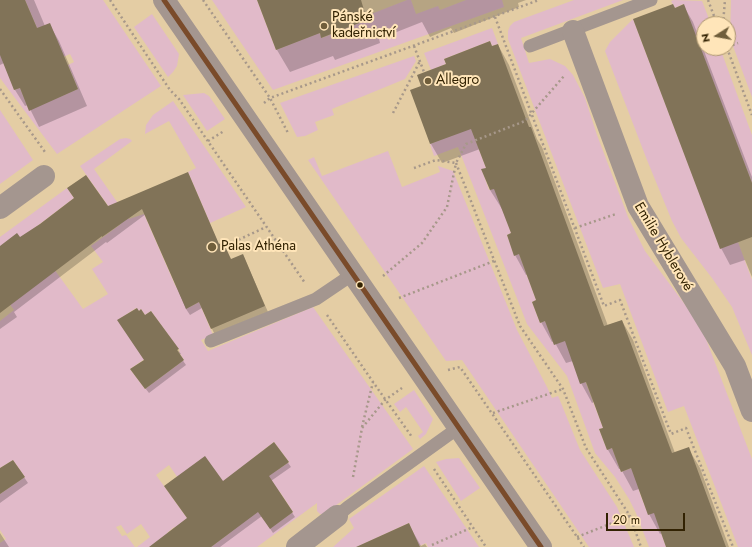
<!DOCTYPE html>
<meta charset="utf-8">
<style>
body{margin:0}
#map{position:relative;width:752px;height:547px;overflow:hidden;background:#e4cda4;font-family:Jost,sans-serif}
canvas{display:block}
.north{position:absolute;left:696px;top:16px;width:40px;height:40px;box-sizing:border-box;background:#ffe5b9;border:1px solid #ad9770;border-radius:50%;rotate:259deg;font-size:11px;font-weight:700;line-height:16px;text-align:center;color:#322202}
.north::after{content:'';display:block;margin:auto;width:14px;height:18px;background:#705e3b;clip-path:polygon(50% 0,100% 100%,50% 72%,0 100%)}
.scale{position:absolute;left:606px;top:513px;width:79px;height:18px;box-sizing:border-box;border:2px solid #322202;border-top:0;padding-left:5px;font-size:12px;line-height:14px;white-space:nowrap;color:#322202;-webkit-text-stroke:3px #ffe5b9;paint-order:stroke}
</style>
<div id="map">
<canvas width="752" height="547"></canvas>
<div class="north">N</div>
<div class="scale">20 m</div>
</div>
<script>
const c = document.querySelector('canvas').getContext('2d');
c.lineJoin = 'round';
function paint(path, color) { c.fillStyle = color; c.fill(path, 'evenodd'); }
const poly = rows => new Path2D(rows.map(r => 'M' + r).join(''));
function trace(path, color, width, dash) { c.strokeStyle = color; c.lineWidth = width; c.lineCap = dash ? 'butt' : 'round'; c.setLineDash(dash || []); c.stroke(path); }
function drawText(font, color, halo, rows, align = 'center') {
  c.font = font + ' Jost,sans-serif'; c.lineWidth = 4; c.setLineDash([]); c.textBaseline = 'middle'; c.strokeStyle = halo; c.fillStyle = color; for (const [text, x, y, turn = 0] of rows) {
    c.save(); c.translate(x, y); c.rotate((+turn || 0) * Math.PI / 180); c.textAlign = isNaN(turn) ? turn : align; if (halo) c.strokeText(text, 0, 0); c.fillText(text, 0, 0); c.restore();
  }
}
paint(poly([
 [25,0,103,0,161,86,57,154,0,78,0,44,14,90,20,88,29,110,78,89,68,65,74,62,70,54,63,57,37,28],
 [212,0,257,0,276,50,319,33,322,38,367,20,366,16,407,0,411,0,416,14,438,6,440,10,466,0,502,0,504,7,273,90],
 [574,0,623,0,521,38,529,63,550,59,565,66,573,75,585,98,597,135,628,217,645,251,701,326,752,459,752,547,738,547,684,406,668,412,620,284,603,288,508,39,508,31,510,26,514,22],
 [674,0,702,1,711,24,704,24,704,48,720,48,752,135,752,183,683,4,675,8,671,1],
 [731,0,752,0,752,97,730,38],
 [152,14,179,54,177,66,173,72,168,77,134,27],
 [633,19,720,248,738,242,752,280,752,355,732,307,712,278,681,238,672,221,647,160,605,51,610,42],
 [492,28,498,44,492,46,490,41,444,59,446,64,431,70,424,53],
 [414,56,416,61,405,79,332,109,334,115,315,122,318,130,305,136,297,137,280,103],
 [204,93,209,96,225,119,207,131,183,95],
 [173,101,246,207,210,223,188,172,196,168,169,121,145,134,146,125,153,115],
 [0,110,33,160,0,184],
 [471,128,486,168,482,170,489,190,495,188,511,233,507,235,514,255,519,254,536,300,532,302,540,323,545,321,554,344,569,339,603,428,599,429,607,450,612,448,621,472,635,467,640,494,648,514,654,512,666,547,649,547,636,513,629,499,615,477,595,453,567,376,527,324,458,147,434,156,430,144],
 [126,138,130,139,132,141,94,169,129,219,144,214,175,285,190,307,199,302,213,335,201,340,208,351,313,307,413,449,324,514,320,514,317,511,317,503,257,547,211,547,231,532,215,510,180,481,169,465,156,475,208,547,189,547,174,527,167,533,169,536,154,547,137,547,150,537,141,524,127,534,121,525,116,527,122,536,126,535,135,547,0,547,0,543,6,539,0,530,0,494,25,477,13,460,0,468,0,321,14,310,0,291,0,237,67,188,74,198,28,233,83,309,108,294,92,269,103,262,91,246,121,224,80,166,120,139],
 [136,308,139,311,141,309,145,315,151,311,180,351,179,352,184,360,145,389,130,369,149,356,124,330,118,320],
 [274,442,289,462,276,471,252,459],
 [280,492,293,512,270,528,272,497],
 [388,151,402,187,440,172,438,166,453,171,517,330,547,387,552,398,558,396,559,398,580,450,617,507,634,547,589,547,462,360,446,361,308,160,314,157,322,176],
 [414,390,433,419,426,434,420,439,418,436,423,432,406,407,400,412,394,404],
 [459,458,480,488,461,501,436,462,446,459],
 [424,466,479,547,428,547,426,543,419,546,409,523,361,545,361,547,333,547,354,528,349,519]
]), '#e1bac9');
paint(poly([
 [0,0,34,0,45,26,49,24,59,41,87,106,39,127,28,105,25,106,15,90,4,63,0,65],
 [258,0,526,0,518,3,519,7,454,33,451,28,430,37,422,22,379,39,380,43,335,60,333,56,290,72,277,50],
 [683,5,693,22,752,177,752,277,745,260,730,265,721,248,675,9],
 [498,45,509,65,537,139,542,147,608,326,622,321,633,340,675,453,688,448,700,468,729,547,667,547,662,533,660,534,649,514,639,489,633,491,621,469,619,469,608,450,600,430,604,428,594,402,592,403,581,383,573,361,566,363,554,341,552,342,541,322,538,300,528,274,526,275,515,255,512,233,503,209,502,209,490,190,487,168,480,149,442,163,431,144,411,91,422,87],
 [187,173,219,245,231,260,243,255,268,312,215,335,202,308,190,315,186,309,146,214,107,243,106,242,14,312,17,317,0,329,0,268,108,208],
 [151,312,178,350,181,354,179,355,186,365,149,393,134,374,145,360,145,316],
 [274,443,291,467,271,481,295,517,273,533,262,516,220,547,151,547,188,518,223,483],
 [13,461,28,483,0,503,0,470],
 [409,525,421,546,425,544,427,547,362,547],
 [0,533,9,547,0,547]
]), '#0003');
paint(poly([
 [0,0,25,0,37,28,50,23,78,89,29,111,20,88,14,90,0,55],
 [257,0,361,0,367,20,321,38,320,33,276,50],
 [673,4,675,8,684,4,752,183,752,237,720,249,633,19],
 [490,41,492,46,498,44,529,127,531,127,604,326,622,320,672,453,689,447,726,547,666,547,654,513,648,515,631,468,621,472,612,448,607,450,599,429,603,428,595,406,586,382,580,384,565,341,554,345,545,321,540,323,532,302,536,300,519,254,514,256,507,235,511,233,494,189,490,190,481,169,486,168,471,129,430,144,410,90,421,86,417,75,446,64,444,59],
 [188,172,219,244,223,242,231,259,243,254,265,306,211,329,199,302,186,309,142,209,102,237,102,236,0,313,0,246,17,233,20,237,40,224,74,198,67,188,86,175,108,206],
 [137,308,139,311,141,309,145,315,151,311,179,349,177,350,184,360,145,389,130,369,144,360,117,320],
 [274,442,289,462,269,476,293,512,270,529,258,512,211,547,149,547,187,518,164,486,205,456,223,481],
 [13,460,25,477,0,494,0,468],
 [409,523,420,547,356,547]
]), '#817358');
trace(poly([
 [110,0,170,90,179,99,305,283],
 [203,0,270,98,288,133],
 [708,0,717,24],
 [495,17,604,306,620,300,671,434,686,428,733,547],
 [723,24,725,0],
 [414,46,424,72],
 [728,47,738,43],
 [727,48,752,115],
 [0,89,45,152],
 [264,103,270,98,539,0],
 [393,113,420,61],
 [208,141,224,131],
 [456,163,520,326,563,389,586,448,630,516,641,547],
 [414,168,436,160,456,163,466,144,525,121,564,76],
 [575,228,616,214],
 [225,246,266,227],
 [383,276,422,243,447,207,456,163],
 [399,298,494,261],
 [327,315,373,382,412,437],
 [448,370,460,367,584,547],
 [493,413,563,389],
 [362,427,373,382],
 [434,469,486,547],
 [353,477,362,428,385,400,402,388],
 [577,537,630,516],
 [432,545,473,527]
]), '#a7988a', 2.5, [2, 3]);
trace(poly([
 [530,46,651,0],
 [211,341,316,299,353,274],
 [337,516,348,507,458,428]
]), '#a4968f', 13);
trace(poly([
 [573,31,638,206,735,366,752,411],
 [0,208,44,176],
 [297,547,337,516]
]), '#a4968f', 22);
trace(poly([
 [164,0,541,547]
]), '#a4968f', 22);
trace(poly([
 [164,0,541,547]
]), '#7a4b2a', 5);
for (const [x, y, r, color] of [
 [324,26,4,"#705e3b"],
 [428,81,4,"#705e3b"],
 [212,247,5,"#705e3b"],
 [360,285,3.5,"#322202"]
]) { const dot = new Path2D(); dot.arc(x, y, r, 0, 2 * Math.PI); c.fillStyle = color; c.fill(dot); trace(dot, '#ffe5b9', 1.5); }
drawText('14px', '#322202', '#ffe5b9', [
 ["Pánské",332,18],
 ["kadeřnictví",332,34],
 ["Allegro",436,81],
 ["Palas Athéna",221,247]
], 'left');
drawText('14px', '#322202', '#ffe5b9', [
 ["Emilie Hyblerové",663,247,59]
]);
</script>
